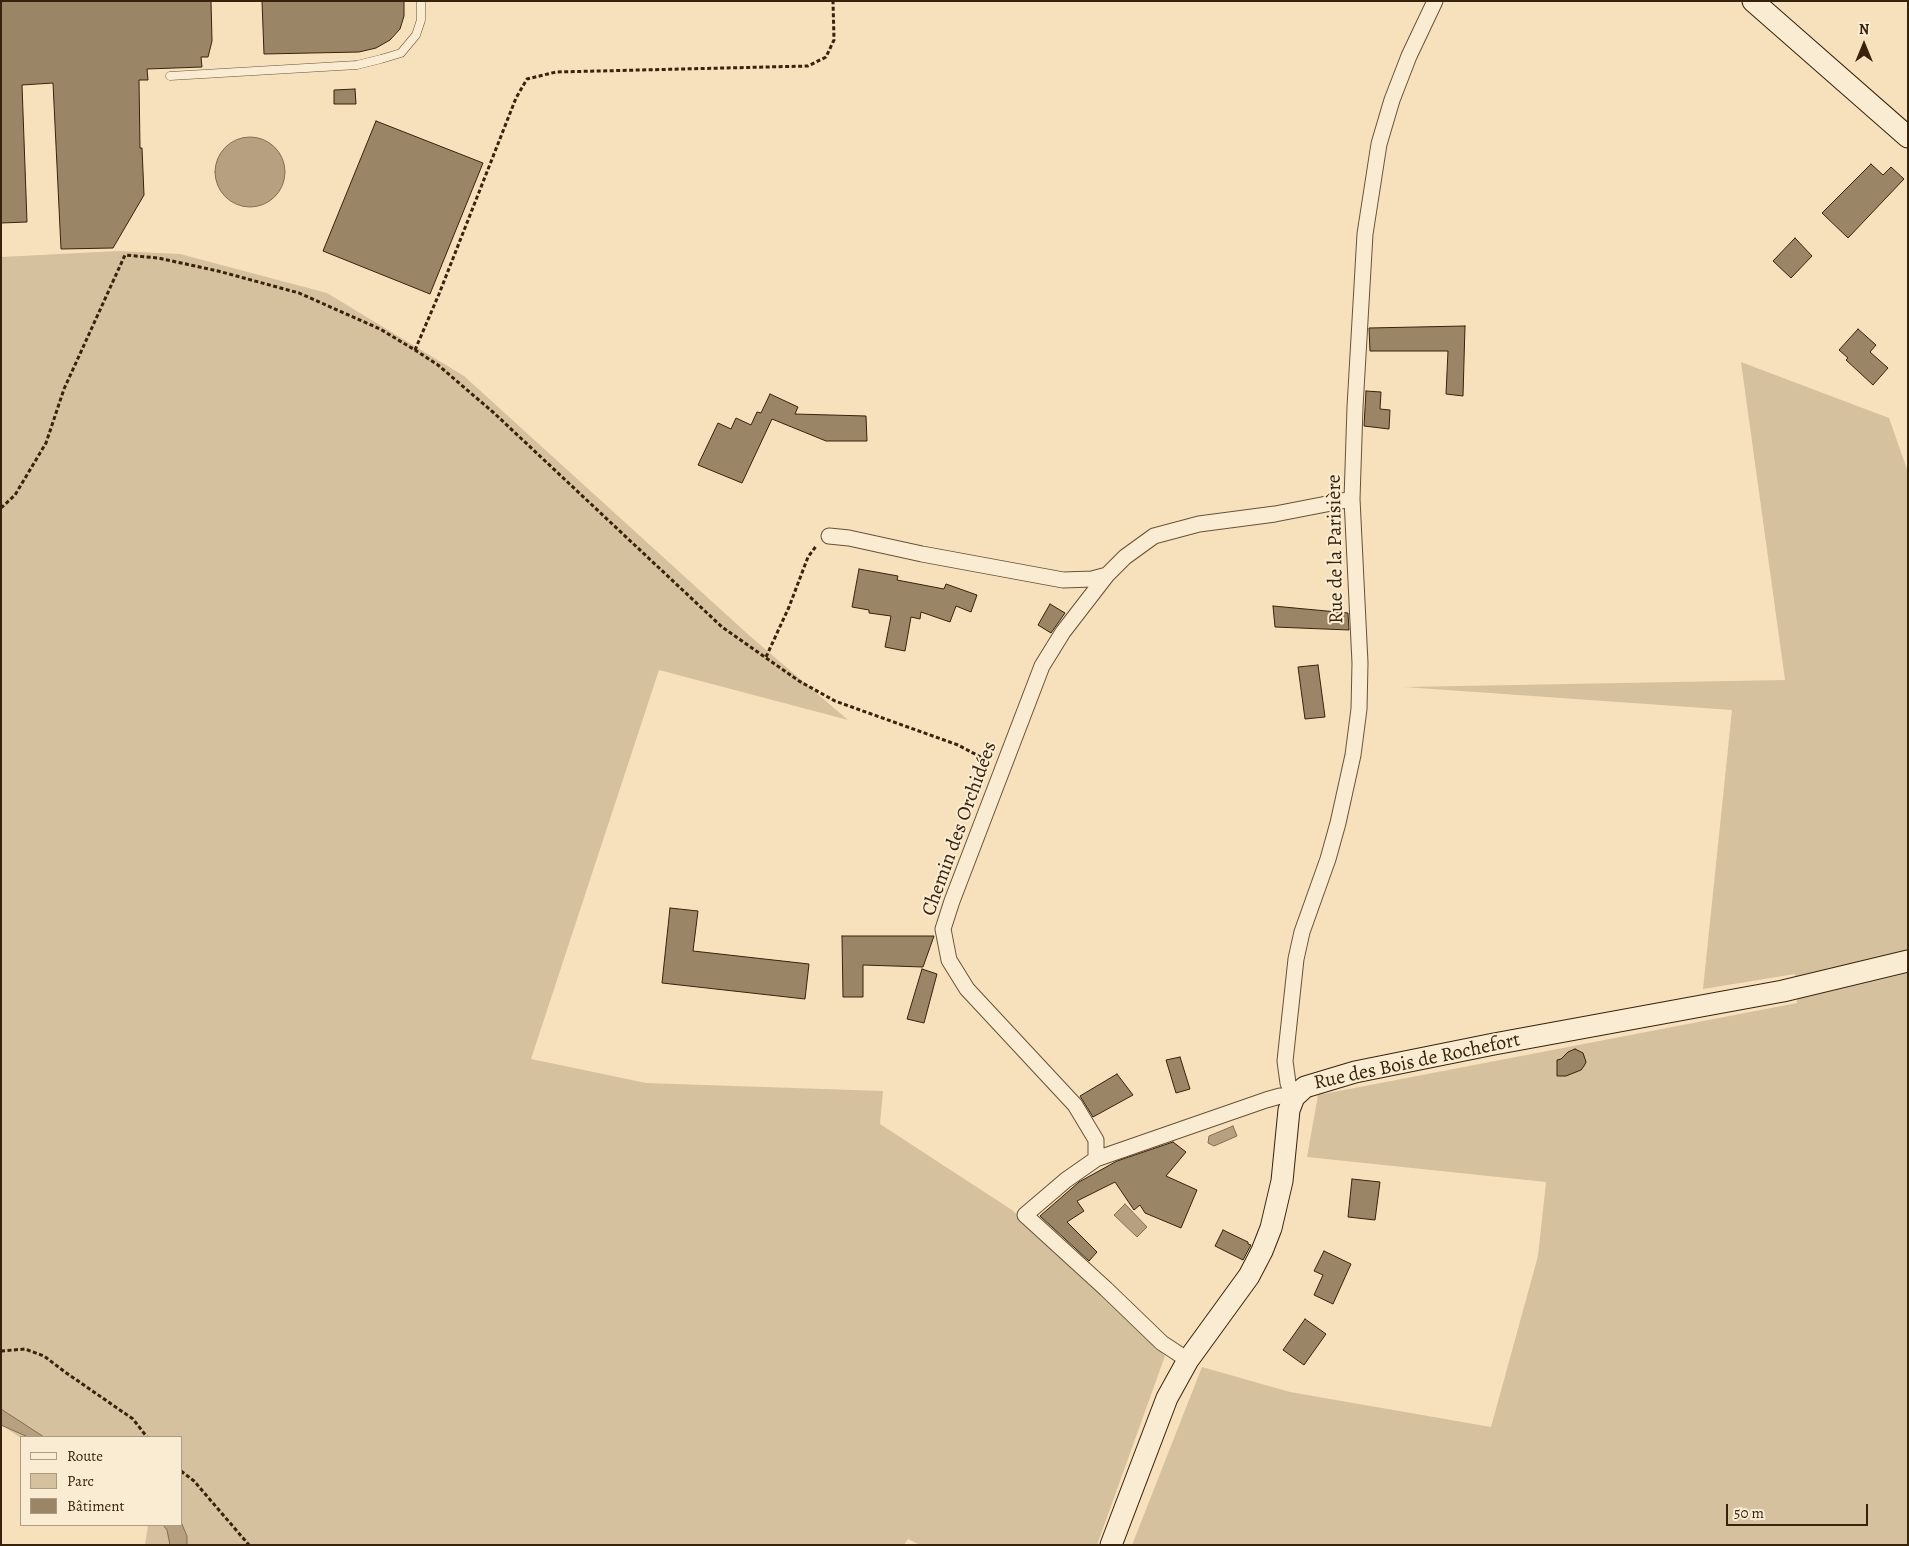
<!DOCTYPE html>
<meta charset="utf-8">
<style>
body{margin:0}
#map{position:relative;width:1909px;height:1546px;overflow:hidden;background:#f7e1bc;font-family:Alegreya,serif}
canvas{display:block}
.frame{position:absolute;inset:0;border:2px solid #37220b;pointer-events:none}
.legend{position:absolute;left:20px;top:1436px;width:162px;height:90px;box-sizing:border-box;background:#faecd3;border:1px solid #ac9b83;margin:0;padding:6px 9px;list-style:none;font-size:15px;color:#37220b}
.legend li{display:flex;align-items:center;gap:10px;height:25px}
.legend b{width:25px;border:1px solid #ac9b83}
.north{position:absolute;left:1839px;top:20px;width:50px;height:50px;-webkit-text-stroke:4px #faecd3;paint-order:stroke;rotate:0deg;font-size:14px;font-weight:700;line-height:20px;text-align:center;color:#37220b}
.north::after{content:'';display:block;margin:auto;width:18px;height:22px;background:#37220b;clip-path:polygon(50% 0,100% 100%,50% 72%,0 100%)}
.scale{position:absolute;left:1726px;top:1504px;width:142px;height:22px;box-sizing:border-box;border:2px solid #37220b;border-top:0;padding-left:6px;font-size:15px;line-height:18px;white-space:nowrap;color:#37220b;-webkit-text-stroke:4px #faecd3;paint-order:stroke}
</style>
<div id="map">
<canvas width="1909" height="1546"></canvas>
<div class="frame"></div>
<ul class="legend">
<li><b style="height:6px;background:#faecd3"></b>Route</li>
<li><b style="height:14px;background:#d6c19e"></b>Parc</li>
<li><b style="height:14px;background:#9b8567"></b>Bâtiment</li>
</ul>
<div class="north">N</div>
<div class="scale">50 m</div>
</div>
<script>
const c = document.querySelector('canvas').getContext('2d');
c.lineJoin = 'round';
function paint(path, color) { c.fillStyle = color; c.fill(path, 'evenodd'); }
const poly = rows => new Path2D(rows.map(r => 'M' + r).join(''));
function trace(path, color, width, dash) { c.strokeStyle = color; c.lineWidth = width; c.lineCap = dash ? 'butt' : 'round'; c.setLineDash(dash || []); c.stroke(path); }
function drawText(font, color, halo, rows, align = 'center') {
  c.font = font + ' Alegreya,serif'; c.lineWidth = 4; c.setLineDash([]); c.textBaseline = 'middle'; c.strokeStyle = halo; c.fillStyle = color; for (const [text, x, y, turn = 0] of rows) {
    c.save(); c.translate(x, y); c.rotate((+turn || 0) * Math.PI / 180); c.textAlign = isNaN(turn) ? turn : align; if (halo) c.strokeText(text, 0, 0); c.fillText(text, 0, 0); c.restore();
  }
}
paint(poly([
 [118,251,180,254,327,293,464,376,751,637,848,720,659,670,531,1059,646,1083,883,1091,880,1124,1012,1210,1165,1356,1097,1545,920,1545,908,1539,904,1545,145,1545,148,1525,181,1525,181,1437,21,1438,1,1425,1,257],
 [1741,362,1889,418,1908,472,1908,1545,1132,1545,1202,1367,1290,1392,1491,1427,1538,1256,1546,1182,1307,1157,1318,1095,1797,1003,1795,974,1703,989,1732,710,1404,687,1785,680]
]), '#d6c19e');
const water = poly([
 '215 172a35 35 0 1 1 70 0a35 35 0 1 1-70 0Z',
 [1233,1126,1237,1136,1214,1146,1208,1143,1209,1136,1233,1126],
 [1125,1204,1147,1227,1137,1237,1114,1215,1125,1204],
 [1,1409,44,1437,28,1437,1,1425,1,1409],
 [181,1522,187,1536,187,1545,170,1545,167,1530,163,1525,181,1525,181,1522]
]);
paint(water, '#b6a080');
trace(water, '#836e51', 1);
const building = poly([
 [1,1,211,1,212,41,208,57,201,57,202,67,147,69,148,80,139,80,140,148,142,148,144,195,113,248,61,249,53,83,22,85,27,222,1,223,1,1],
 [262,1,404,1,404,16,400,29,390,40,376,48,359,52,264,54,262,1],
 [355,89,356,104,334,104,334,90,355,89],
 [376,121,483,163,430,294,323,251,376,121],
 [1871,164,1883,175,1891,167,1904,179,1848,238,1822,213,1871,164],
 [1795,238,1812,256,1791,278,1773,261,1795,238],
 [1465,326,1463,396,1446,394,1448,351,1370,351,1369,328,1465,326],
 [1858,329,1876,345,1870,352,1888,368,1873,385,1846,360,1848,358,1839,350,1858,329],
 [1366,391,1381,392,1380,409,1390,410,1389,429,1364,426,1366,391],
 [770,394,798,407,795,414,866,416,867,441,826,441,772,419,742,483,698,465,718,423,731,429,736,418,751,425,757,412,761,413,770,394],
 [859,569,898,576,897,580,944,589,946,584,977,595,971,612,956,606,950,622,921,612,920,619,911,617,905,651,885,647,891,616,869,613,869,610,852,607,859,569],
 [1050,604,1065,613,1051,633,1038,625,1050,604],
 [1273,606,1348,613,1349,630,1275,627,1273,606],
 [1318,665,1325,717,1305,719,1298,667,1318,665],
 [670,908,698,911,693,951,809,964,805,999,662,983,670,908],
 [842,936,934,936,923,967,863,965,863,997,843,997,842,936],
 [922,969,937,974,924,1023,907,1019,922,969],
 [1575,1049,1583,1053,1586,1062,1584,1066,1581,1070,1566,1076,1557,1076,1557,1060,1561,1059,1568,1052,1575,1049],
 [1180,1057,1190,1089,1176,1093,1166,1060,1180,1057],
 [1117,1074,1133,1095,1093,1117,1080,1096,1117,1074],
 [1173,1142,1186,1152,1166,1176,1197,1190,1181,1228,1145,1213,1140,1205,1134,1210,1115,1182,1077,1201,1084,1211,1067,1222,1097,1252,1089,1261,1040,1216,1079,1182,1117,1161,1173,1142],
 [1352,1179,1380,1182,1375,1220,1348,1217,1352,1179],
 [1223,1230,1248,1242,1248,1244,1251,1245,1243,1260,1215,1246,1223,1230],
 [1324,1251,1351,1264,1333,1304,1314,1295,1323,1275,1314,1271,1324,1251],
 [1305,1319,1326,1334,1304,1365,1283,1350,1305,1319]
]);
paint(building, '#9b8567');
trace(building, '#37220b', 1);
const lane = poly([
 [170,76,357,65,381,59,401,53,416,35,421,20,421,1]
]);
const street = poly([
 [829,536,849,538,922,554,1063,580,1092,579,1107,575],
 [1096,1159,1096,1140,1075,1105,967,989,949,960,943,929,952,901,1042,666,1063,632,1107,575,1125,557,1154,536,1199,524,1275,514,1352,499],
 [1188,1360,1162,1343,1106,1289,1025,1215,1066,1180,1096,1159,1266,1100,1280,1096,1294,1097,1288,1083,1285,1061,1296,959,1302,932,1328,859,1338,823,1353,755,1359,709,1360,663,1352,499,1355,407,1365,234,1379,144,1392,100,1409,56,1435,1]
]);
const secondary = poly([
 [1753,1,1908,137],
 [1111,1545,1167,1398,1188,1360,1249,1276,1262,1251,1271,1228,1282,1181,1289,1110,1294,1097,1305,1087,1355,1072,1494,1044,1783,991,1908,961]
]);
trace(lane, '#675237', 9);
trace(street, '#675237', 17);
trace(secondary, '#37220b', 23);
trace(poly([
 [415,350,439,294,516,98,527,79,556,72,808,66,826,57,834,40,833,1],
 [1,508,15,495,46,443,64,389,125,255,158,258,218,271,299,293,380,329,415,350,438,365,494,413,722,627,799,681,835,701,958,745,988,761],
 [766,657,789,607,808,557,817,545],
 [1,1351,25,1349,44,1356,65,1372,133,1419,147,1437],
 [181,1471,194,1481,249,1545]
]), '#37220b', 3, [4, 2.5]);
trace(lane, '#faecd3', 8);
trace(street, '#faecd3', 15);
trace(secondary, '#faecd3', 21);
drawText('20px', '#37220b', '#faecd3', [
 ["Rue de la Parisière",1336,549,-91],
 ["Chemin des Orchidées",960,829,-70],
 ["Rue des Bois de Rochefort",1417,1062,-12]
]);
</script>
